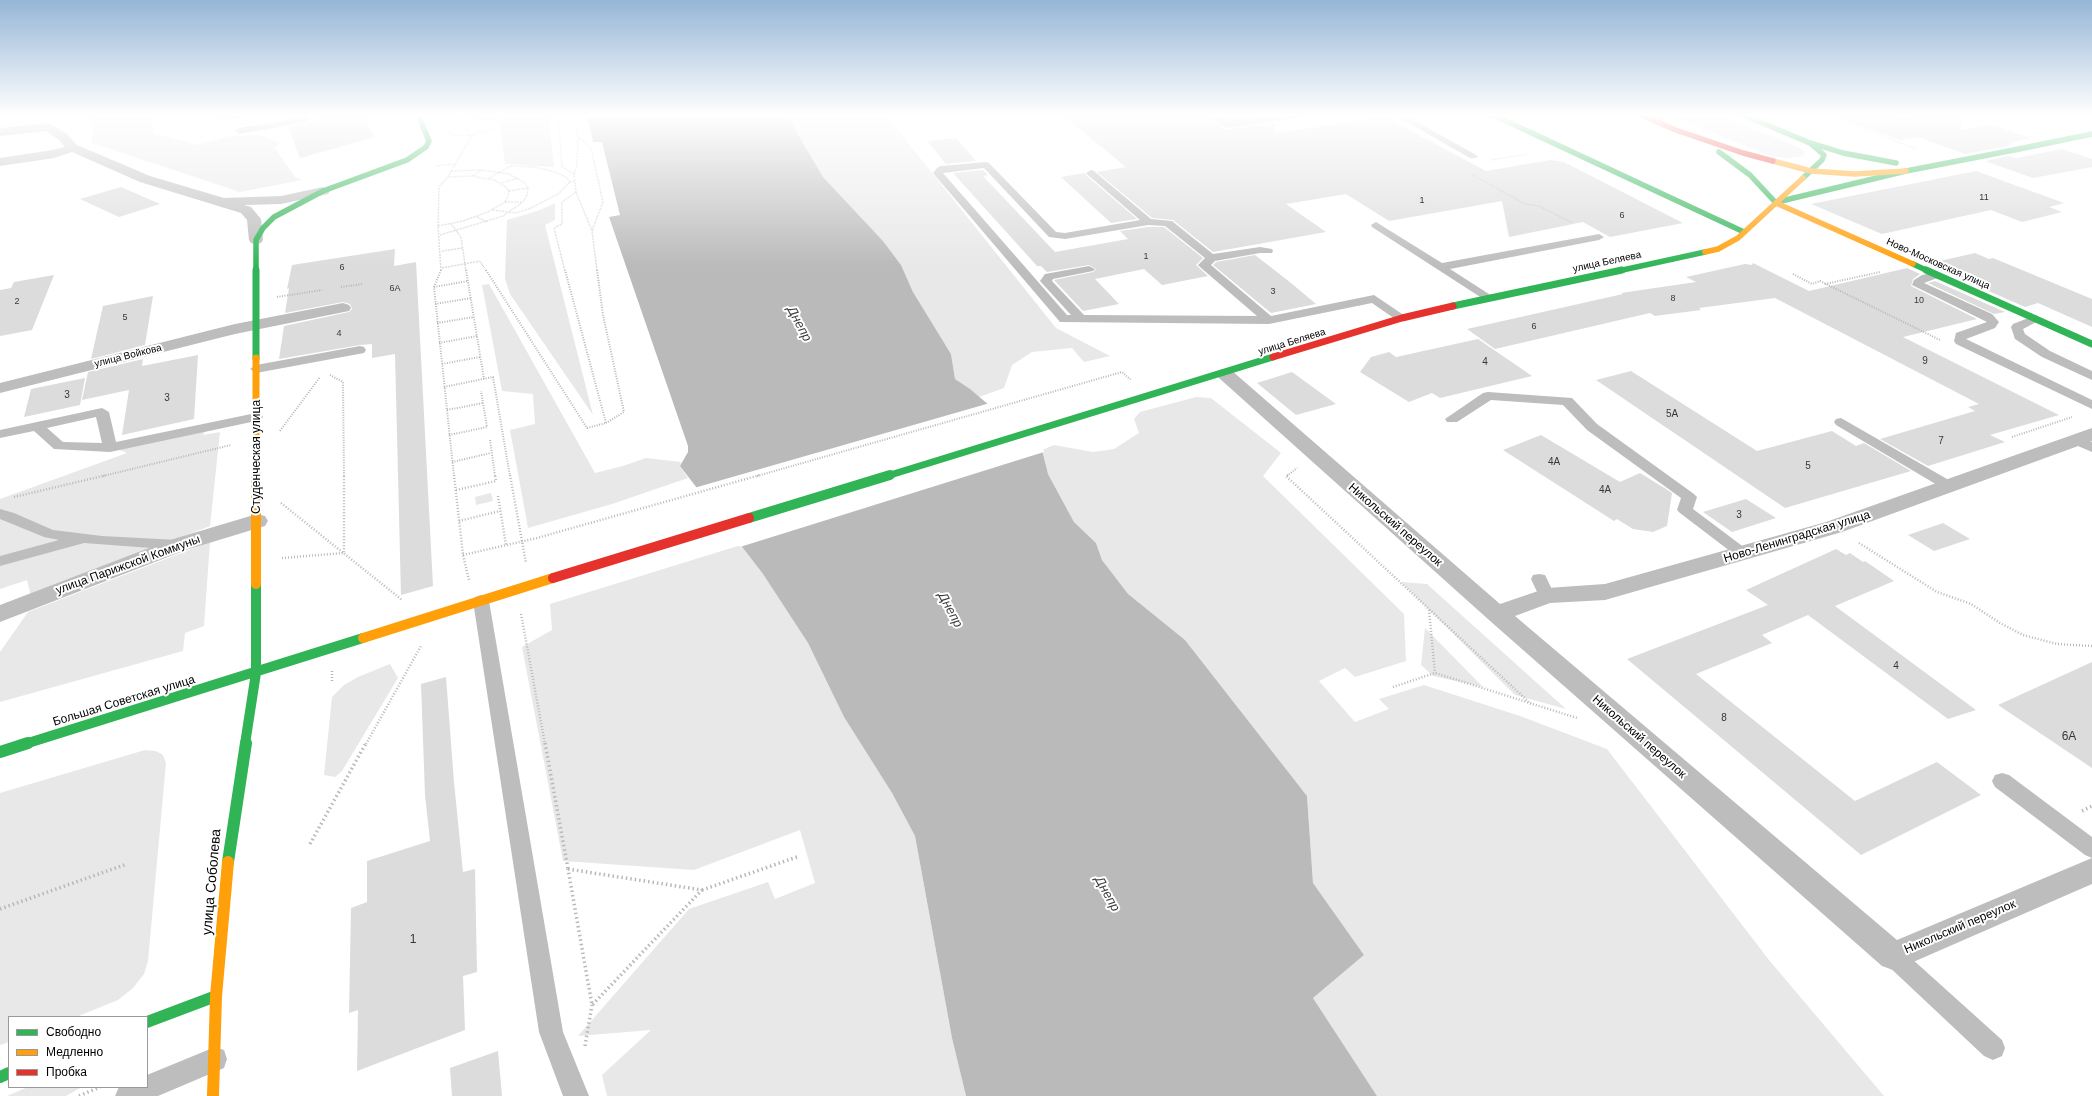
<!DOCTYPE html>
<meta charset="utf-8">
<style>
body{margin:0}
#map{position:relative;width:2092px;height:1096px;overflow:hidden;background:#fff;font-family:Arial,sans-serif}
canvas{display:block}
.legend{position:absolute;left:8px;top:1016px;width:140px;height:72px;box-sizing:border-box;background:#fff;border:1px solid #999;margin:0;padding:5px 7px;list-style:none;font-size:12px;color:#000}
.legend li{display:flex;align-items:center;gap:8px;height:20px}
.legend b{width:20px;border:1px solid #999}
</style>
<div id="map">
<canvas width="2092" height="1096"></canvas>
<ul class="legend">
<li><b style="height:5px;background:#30b455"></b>Свободно</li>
<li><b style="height:5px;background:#ff9f0a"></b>Медленно</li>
<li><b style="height:5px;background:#e5322d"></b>Пробка</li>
</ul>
</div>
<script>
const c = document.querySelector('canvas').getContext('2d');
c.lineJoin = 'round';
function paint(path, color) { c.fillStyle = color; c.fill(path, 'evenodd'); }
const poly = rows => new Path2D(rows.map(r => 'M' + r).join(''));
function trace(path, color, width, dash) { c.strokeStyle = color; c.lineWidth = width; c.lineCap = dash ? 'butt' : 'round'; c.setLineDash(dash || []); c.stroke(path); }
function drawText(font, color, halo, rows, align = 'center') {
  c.font = font + ' Arial,sans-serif'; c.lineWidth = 4; c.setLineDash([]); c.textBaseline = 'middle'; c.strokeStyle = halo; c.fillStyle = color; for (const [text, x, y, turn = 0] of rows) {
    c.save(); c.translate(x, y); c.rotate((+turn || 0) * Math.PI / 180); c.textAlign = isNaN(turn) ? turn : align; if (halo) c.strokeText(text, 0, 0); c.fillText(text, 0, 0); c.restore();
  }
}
paint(poly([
 [89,114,150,114,154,133,197,145,231,136,261,135,280,143,275,148,295,177,302,180,240,192,92,143,93,124],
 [473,114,499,114,495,121,477,122],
 [505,114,548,114,554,167,505,164,500,122],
 [786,114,885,114,1056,328,1110,356,1084,362,1072,348,1032,352,1012,365,1004,388,979,397,955,379,951,354,913,292,901,265,883,241,823,177],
 [1666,114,1717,114,1798,147,1803,150,1804,156,1789,158,1770,156],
 [555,203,555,220,545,225,593,415,510,294,505,279,507,220,540,210],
 [489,284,595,473,623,466,646,458,681,462,680,466,688,478,612,504,528,528,510,430,535,424,533,394,502,391,482,285],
 [1196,397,1211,398,1281,453,1263,476,1404,614,1406,661,1355,677,1345,668,1319,681,1355,722,1389,709,1379,699,1424,685,1520,716,1607,749,1769,960,1884,1096,1377,1096,1313,998,1364,955,1313,883,1307,796,1185,640,1128,595,1102,560,1096,543,1074,522,1048,474,1042,450,1054,445,1093,452,1114,449,1139,433,1134,419,1140,412],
 [207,428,203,435,220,432,210,526,31,596,27,580,0,589,0,499,127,453,115,448],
 [491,493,493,501,476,505,475,497],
 [210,542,204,626,185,633,183,651,0,702,0,652,28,612],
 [741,545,763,574,808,643,844,717,892,793,915,836,952,1038,966,1096,607,1096,602,1075,651,1030,578,1036,689,909,768,882,775,899,815,883,800,830,694,870,563,861,522,647,552,630,550,604],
 [1401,582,1427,584,1566,709,1515,695],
 [1425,628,1483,687,1433,676,1421,665],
 [390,664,398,678,342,771,335,777,324,775,332,697,344,685,358,677],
 [145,750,156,751,163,755,166,763,148,961,144,974,133,988,118,1000,76,1017,9,1017,9,1042,0,1045,0,793],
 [28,1087,82,1087,66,1096,7,1096]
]), '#e8e8e8');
paint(poly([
 [587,114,786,114,823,177,883,241,901,265,913,292,951,354,955,379,970,389,1042,450,1048,474,1074,522,1096,543,1102,560,1128,594,1185,640,1307,796,1313,883,1364,955,1313,998,1377,1096,966,1096,952,1038,915,836,892,793,844,717,808,643,763,574,680,466,688,452,688,446,609,217,620,215,602,142,593,142]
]), '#bababa');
paint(poly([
 [990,403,1043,448,1044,452,740,547,694,488]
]), '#fff');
paint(poly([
 [319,114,362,114,375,137,300,158,288,127,322,120],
 [1061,114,1207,114,1223,128,1228,129,1275,123,1275,133,1385,117,1486,171,1551,160,1564,162,1683,223,1610,237,1583,222,1509,237,1502,201,1389,221,1346,194,1286,204,1326,232,1213,252,1173,220,1152,218,1097,172,1126,167],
 [1224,114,1262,114,1230,118],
 [1836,114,1904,114,1896,117,1901,122,1924,118,1929,114,1960,114,1962,130,1985,125,1996,126,2031,138,2012,142,2007,146,1965,154,1918,137,1900,140,1836,117],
 [956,138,976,161,946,164,927,141],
 [2062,149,2092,159,2092,167,2033,178,1985,161,2009,156,2016,158],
 [983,170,988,175,983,176,1055,252,1128,239,1120,231,1148,227,1164,227,1203,258,1196,265,1208,276,1162,285,1144,269,1095,279,1119,304,1083,311,1054,280,1093,272,1096,269,1089,265,1047,272,1041,266,1037,266,953,173],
 [1976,171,2064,203,2049,207,2062,212,2022,222,1991,210,1882,234,1811,204],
 [1085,173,1087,176,1137,219,1111,223,1061,177],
 [121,187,160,204,119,217,80,199],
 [395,249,394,266,416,262,433,586,401,595,395,354,372,358,372,344,360,345,279,359,284,326,349,312,352,309,350,304,343,302,285,313,289,288,287,289,292,265],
 [1975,253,1989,259,1993,258,2092,299,2092,327,2038,303,2025,307,1927,264],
 [1255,255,1291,283,1316,304,1271,313,1213,265,1216,262],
 [1753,263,1809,291,1907,268,1920,274,1913,279,1911,286,1977,319,1903,337,2059,415,1990,435,2005,442,1928,466,1880,439,1975,411,1968,407,1979,404,1775,298,1699,308,1701,310,1655,316,1650,313,1495,349,1467,329,1623,294,1621,293,1696,282,1686,277,1745,264,1752,265],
 [54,275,32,330,0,336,0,290,11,288,14,282],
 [1935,281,2005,312,1994,314,1928,283],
 [153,296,145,345,91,359,103,306],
 [1478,339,1532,376,1440,398,1432,393,1409,402,1360,372,1371,357,1389,352,1396,357],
 [198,355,194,419,122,435,129,390,82,400,88,372,143,359,142,366],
 [1631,371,1757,451,1832,431,1856,446,1864,443,1911,471,1785,508,1596,380],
 [1292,372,1336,404,1296,415,1257,383],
 [85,378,80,405,24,417,31,389],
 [1541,435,1620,482,1640,473,1666,489,1672,493,1667,526,1653,532,1633,529,1617,519,1614,521,1503,450],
 [1746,499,1776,518,1732,532,1703,512],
 [1943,523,1970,539,1934,551,1908,535],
 [1836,549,1846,555,1850,553,1863,562,1865,561,1894,581,1835,606,1976,710,1948,719,1808,615,1762,635,1772,643,1696,674,1855,801,1937,762,1981,795,1861,855,1627,659,1768,605,1746,590],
 [2092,662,2092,768,1998,705],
 [446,677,454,782,463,872,475,869,477,972,463,976,465,1030,357,1071,358,1010,349,1013,351,908,367,902,367,861,430,841,425,795,421,684],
 [498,1051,502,1096,452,1096,450,1068]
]), '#dcdcdc');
trace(poly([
 [459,114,468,134],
 [558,114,562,167,574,174,576,192,562,202,562,224,554,228,565,271],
 [575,114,578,137,591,148,603,202,592,231,597,271],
 [1828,114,1916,149],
 [448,132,454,136,472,135,493,129,502,114],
 [1491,160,1528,154],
 [436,166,455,164],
 [574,174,577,165,578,138],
 [1471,174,1525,204,1539,206,1573,223],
 [473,176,481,170],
 [489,178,511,166,534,167,552,171,566,177,570,182,575,181],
 [502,183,518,178],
 [509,191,528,188],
 [576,192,592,231],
 [505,202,522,202],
 [493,210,516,213,531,208,558,194,570,182],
 [477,217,487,222],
 [451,224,461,237,466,271],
 [438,226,463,221,488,212,505,202,508,196,509,191,506,187,494,180,472,176,448,177],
 [440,235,503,216,523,202,527,195,528,188,525,183,509,174,481,170,452,171],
 [442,251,463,248],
 [442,268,480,261,486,271],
 [441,271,438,226,439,187,448,177,472,135]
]), '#b8b8b8', 1.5, [0.5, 1]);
trace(poly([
 [441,270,434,287,454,476],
 [466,270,484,379],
 [486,270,587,428,606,423,565,270],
 [597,270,603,315,624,412,606,423],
 [1793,274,1812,284,1820,281,1940,340],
 [1825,284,1880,272],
 [341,287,363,284],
 [434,287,468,281],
 [277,297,322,290],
 [435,304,471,298],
 [437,323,474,317],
 [439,343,477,336],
 [442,364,480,357],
 [330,375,343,382,344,476],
 [444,387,493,377,510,476],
 [447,410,483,403],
 [280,431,320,377],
 [449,435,487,427,481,391],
 [2012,437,2072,417],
 [490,440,495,476],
 [452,462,491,453],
 [103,476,231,445],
 [757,476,1122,372,1131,380],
 [1287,476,1297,468]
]), '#b8b8b8', 2, [1, 1.5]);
trace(poly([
 [454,475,463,555,469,580],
 [510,475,526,563],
 [1288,475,1286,476,1531,704],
 [456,490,496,481,495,475],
 [498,496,506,545],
 [14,497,107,475],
 [281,503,402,600],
 [459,521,500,511],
 [1859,543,1937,592,1971,604,2000,623,2023,635,2057,644,2092,646],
 [463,555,537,538,760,475],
 [282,558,344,553,344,475],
 [1429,610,1435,673],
 [521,614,545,744],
 [332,671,332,682],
 [1393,687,1435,673,1577,718],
 [366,744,421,646]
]), '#b8b8b8', 2.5, [1, 2]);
trace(poly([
 [545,743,568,869],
 [2082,811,2092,806],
 [310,844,366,743],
 [568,869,702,890,592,1005,568,869],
 [702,890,797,857],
 [0,909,127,864],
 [585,1046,592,1005],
 [79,1096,100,1087]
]), '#b8b8b8', 3.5, [1.5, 3]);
paint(poly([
 [219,114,247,114,243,117,224,120,221,119,219,114],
 [299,114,307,114,308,122,239,134,235,131,239,128,300,118,299,114],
 [1393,114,1403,114,1478,156,1476,158,1470,158,1393,114],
 [1909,114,1928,114,1924,117,1901,121,1897,118,1909,114],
 [986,162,989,163,1056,232,1065,233,1140,220,1088,175,1086,173,1091,170,1094,171,1151,219,1172,221,1213,254,1260,247,1272,249,1273,251,1272,253,1260,253,1215,261,1211,265,1271,316,1374,295,1408,318,1406,321,1398,321,1372,303,1269,324,1060,322,933,173,938,167,941,166,986,162],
 [984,168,1049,237,1065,239,1148,225,1165,226,1205,258,1198,265,1200,267,1257,316,1084,315,1052,281,1053,279,1093,271,1095,269,1089,266,1045,274,1040,281,1071,315,1067,315,943,173,984,168],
 [1376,222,1442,263,1599,234,1604,237,1599,240,1450,269,1492,296,1494,298,1492,300,1488,302,1372,227,1371,225,1376,222],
 [1936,272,1942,275,1940,277,1924,283,1992,314,1999,322,1995,328,1966,339,2092,400,2092,409,1956,344,1954,341,1956,333,1987,322,1912,285,1914,280,1922,275,1936,272],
 [2036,315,2042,319,2023,329,2025,334,2050,351,2092,371,2092,380,2042,357,2015,339,2011,327,2013,324,2036,315],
 [360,346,364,347,366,350,364,353,256,373,250,369,256,365,360,346],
 [1488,392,1572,398,1597,424,1694,494,1697,497,1693,509,1753,554,1751,558,1745,559,1739,558,1680,513,1677,510,1681,498,1587,430,1563,405,1491,400,1457,422,1447,422,1445,419,1483,393,1488,392],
 [102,408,109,412,116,442,256,413,261,414,263,417,261,420,256,421,110,452,54,449,34,431,0,438,0,430,102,408],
 [96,417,102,443,63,442,47,428,96,417],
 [1841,418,1954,483,1956,486,1954,489,1949,490,1944,489,1836,425,1834,422,1836,419,1841,418],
 [2076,436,2092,442,2092,452,2071,443,2069,440,2071,437,2076,436],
 [0,509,14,513,53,530,102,536,178,540,184,541,186,545,184,549,178,550,84,543,0,566,0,556,59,540,44,537,0,519,0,509],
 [1539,574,1545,575,1547,579,1555,596,1553,600,1547,602,1541,600,1539,596,1531,579,1533,575,1539,574],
 [481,595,487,597,489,601,563,1032,589,1096,563,1096,539,1032,473,601,475,597,481,595],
 [2002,773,2009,775,2092,837,2092,858,2085,855,1995,787,1992,781,1995,775,2002,773],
 [1893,946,1901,949,2002,1040,2005,1048,2002,1056,1993,1060,1984,1056,1885,963,1882,956,1885,949,1893,946],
 [215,1047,224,1050,227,1059,224,1068,158,1096,115,1096,119,1087,147,1087,147,1075,215,1047]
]), '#bdbdbd');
paint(poly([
 [1208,114,1222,114,1230,120,1273,114,1304,114,1298,118,1228,128,1224,127,1208,114],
 [48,123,66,133,77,145,150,176,224,198,281,196,323,187,330,191,328,194,281,204,244,205,251,207,261,219,263,240,261,243,256,244,251,243,249,240,247,220,241,213,140,182,72,152,54,158,0,166,0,158,52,150,65,147,58,139,46,131,0,136,0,128,48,123],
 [343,303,349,305,351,308,349,311,235,334,0,393,0,383,235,324,343,303],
 [1225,369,1231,370,1500,604,1547,588,1605,584,1826,522,2092,428,2092,441,1842,532,1605,600,1550,603,1515,616,1897,940,2092,858,2092,884,1904,966,1893,970,1882,966,1489,620,1219,378,1216,374,1219,370,1225,369],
 [257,514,265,516,268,521,265,526,186,550,0,622,0,605,170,540,257,514]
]), '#bdbdbd');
trace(poly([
 [1491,114,1744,232],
 [1741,114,1810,143,1824,155,1822,160,1803,178],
 [1811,143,1843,153,1896,163],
 [1719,152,1750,175,1776,203],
 [1777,202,1906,171,2014,150],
 [1913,264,1928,271],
 [256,271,256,240,263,228,274,217,323,191,407,160,426,147,429,141,418,114],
 [1618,271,1705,252]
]), '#30b455', 5.5);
trace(poly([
 [256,270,256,358],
 [1926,270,2092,344],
 [1453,306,1622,270],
 [887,476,1273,357]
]), '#30b455', 7);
trace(poly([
 [749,518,890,475],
 [25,744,363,638],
 [245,744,256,673,256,584]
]), '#30b455', 10);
trace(poly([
 [0,752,28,743],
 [228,862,246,743],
 [147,1022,216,996],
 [0,1077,9,1073]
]), '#30b455', 12);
trace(poly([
 [1773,161,1811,171,1855,174,1906,171],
 [1776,203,1913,264],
 [1705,252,1718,249,1738,238,1803,178]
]), '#ff9f0a', 5.5);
trace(poly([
 [256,358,256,476]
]), '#ff9f0a', 7);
trace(poly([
 [256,475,256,584],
 [363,638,553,578]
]), '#ff9f0a', 10);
trace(poly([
 [213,1096,216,996,228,862]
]), '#ff9f0a', 12);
trace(poly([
 [1639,114,1676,130,1743,153,1773,161]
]), '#e5322d', 5.5);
trace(poly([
 [1273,357,1402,318,1453,306]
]), '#e5322d', 7);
trace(poly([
 [553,578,749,518]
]), '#e5322d', 10);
const fastBridge = poly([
 [2014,150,2092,134]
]);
trace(fastBridge, '#dbdbdb', 6, []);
trace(fastBridge, '#30b455', 5.5);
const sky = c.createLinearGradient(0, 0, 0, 267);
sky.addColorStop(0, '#95b6d6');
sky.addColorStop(0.43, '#fff');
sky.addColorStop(1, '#ffffff00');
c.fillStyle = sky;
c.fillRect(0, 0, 2092, 267);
drawText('9px', '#373737', null, [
 ["11",1984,198],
 ["1",1422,201],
 ["6",1622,216],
 ["1",1146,257],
 ["6",342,268],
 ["6А",395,289],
 ["3",1273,292],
 ["8",1673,299],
 ["10",1919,301],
 ["2",17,302],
 ["5",125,318],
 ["6",1534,327],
 ["4",339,334]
]);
drawText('10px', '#000', '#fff', [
 ["улица Беляева",1607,262,-12],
 ["Ново-Московская улица",1938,264,24],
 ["улица Беляева",1292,342,-17],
 ["улица Войкова",128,356,-14]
]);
drawText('10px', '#373737', null, [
 ["9",1925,361],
 ["4",1485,362],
 ["3",67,395],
 ["3",167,398],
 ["5А",1672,414],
 ["7",1941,441],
 ["4А",1554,462],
 ["5",1808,466],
 ["4А",1605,490],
 ["3",1739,515],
 ["4",1896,666],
 ["8",1724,718]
]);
drawText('12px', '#000', '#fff', [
 ["Студенческая улица",257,457,-90],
 ["Никольский переулок",1395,525,41],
 ["Ново-Ленинградская улица",1797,537,-17],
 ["улица Парижской Коммуны",128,565,-20],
 ["Большая Советская улица",124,701,-17],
 ["Никольский переулок",1639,737,41],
 ["Никольский переулок",1960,927,-23]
]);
drawText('12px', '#373737', null, [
 ["6А",2069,737],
 ["1",413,940]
]);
drawText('italic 13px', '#3e3e3e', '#fff', [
 ["Днепр",799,324,62],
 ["Днепр",950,610,62],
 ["Днепр",1107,894,61]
]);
drawText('14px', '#000', '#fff', [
 ["улица Соболева",212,882,-85]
]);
</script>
